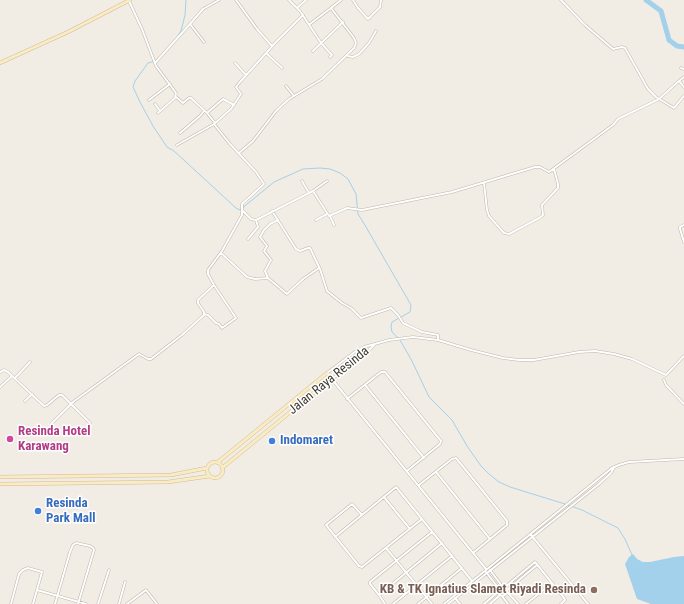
<!DOCTYPE html>
<style>
body{margin:0}
canvas{display:block;background:#f1ece4}
</style>
<canvas width="684" height="604"></canvas>
<script>
const c = document.querySelector('canvas').getContext('2d');
c.lineJoin = 'round';
function paint(path, color) { c.fillStyle = color; c.fill(path, 'evenodd'); }
const poly = rows => new Path2D(rows.map(r => 'M' + r).join(''));
function trace(path, color, width, dash) { c.strokeStyle = color; c.lineWidth = width; c.lineCap = dash ? 'butt' : 'round'; c.setLineDash(dash || []); c.stroke(path); }
function drawText(font, color, halo, rows, align = 'center') {
  c.font = font + ' "Roboto Condensed",sans-serif'; c.lineWidth = 3; c.setLineDash([]); c.textBaseline = 'middle'; c.strokeStyle = halo; c.fillStyle = color; for (const [text, x, y, turn = 0] of rows) {
    c.save(); c.translate(x, y); c.rotate((+turn || 0) * Math.PI / 180); c.textAlign = isNaN(turn) ? turn : align; if (halo) c.strokeText(text, 0, 0); c.fillText(text, 0, 0); c.restore();
  }
}
paint(poly([
 [633,554,637,559,643,562,650,562,674,557,684,556,684,604,651,604,637,599,625,564,629,557]
]), '#a3d0ea');
trace(poly([
 [175,40,181,31,185,15,186,0],
 [162,54,155,61,148,63,135,81,133,87,140,102,153,126,167,147,174,151,236,208,240,210,274,182,303,169,320,168,330,169,340,173,348,179,356,194,358,214,366,227,411,305,410,312,392,322,391,326,392,332,398,338],
 [400,340,412,361,429,397,452,420,467,446,481,466,489,474,499,482,510,487,565,504],
 [568,505,582,510,618,528,625,539,632,555]
]), '#a3d0ea', 1);
trace(poly([
 [646,0,661,11,669,40,677,46,684,47]
]), '#a3d0ea', 5);
const street = poly([
 [236,0,257,29,272,46],
 [289,0,300,11,321,43,332,55,330,57],
 [353,0,358,8,368,19,380,7,381,0],
 [561,0,585,25,613,49,622,47,625,48,648,89,656,97,674,108,684,96],
 [129,1,142,29,156,66,176,93,175,98,158,113],
 [297,8,306,0],
 [310,24,331,8],
 [204,42,190,24,203,9,219,0],
 [313,51,343,22],
 [266,53,282,68],
 [348,56,353,57,359,54,369,43,376,31],
 [155,63,190,24],
 [235,63,246,75],
 [681,68,684,69],
 [679,81,684,77],
 [286,86,294,96],
 [176,97,183,103,189,98,191,98,207,113,223,99,234,105],
 [149,100,170,84],
 [155,104,160,111],
 [207,113,215,123],
 [180,133,200,116,204,111],
 [177,145,214,124],
 [239,153,253,141,276,111,289,99,322,79,354,48,356,43,354,38,331,8,341,0],
 [302,181,309,193],
 [484,183,487,210,489,216,504,233,509,234,541,217,543,215,542,205,558,188,558,184,554,169],
 [313,191,327,181],
 [243,211,251,219,256,220,313,191,329,216,347,208,362,210,452,192,535,167,540,167,549,172,613,125,618,119,659,99,679,81,684,87],
 [272,211,296,249,300,251,308,248,310,248,320,269,327,291,342,303,351,308,361,318,391,308,398,315,403,323,422,332,438,335,438,340],
 [330,216,334,225],
 [278,220,270,224,264,230,260,237,267,246,264,251,271,260,265,271,268,278,287,294,303,279,319,268],
 [316,220,327,214],
 [684,225,680,227,680,229,684,242],
 [248,239,258,227,256,220],
 [221,253,247,277,255,279,268,278],
 [204,314,208,315,216,323,219,324,222,328,236,318,214,285],
 [0,372,4,370,8,372,44,406,47,405,59,395,62,395,90,423],
 [15,378,30,362],
 [332,379,366,353,375,344],
 [664,380,666,385,684,404],
 [365,385,424,458],
 [0,387,12,376],
 [347,399,381,372,385,372,441,441,440,444,407,471],
 [25,401,32,394],
 [52,423,73,402,139,354,148,359,151,359,182,335,204,315,204,312,198,303,198,300,214,285,208,274,208,270,222,251,242,215,242,204,264,184,256,172,230,144,214,124,231,109,241,94,236,87,240,82,277,41,303,15],
 [436,472,490,539],
 [419,485,452,459,456,458,507,521,507,525,473,553],
 [384,497,410,529],
 [362,515,352,504,326,525,359,566,362,567,422,519],
 [531,535,588,604],
 [335,537,396,487,472,581],
 [386,548,432,604],
 [486,569,327,373,356,351,364,347,389,340,413,337,438,340,471,350,503,358,519,360,534,360,579,352,595,351,614,354,632,359,666,375,684,356],
 [490,570,502,586],
 [486,572,499,589],
 [505,587,535,562,564,598,565,600,561,604],
 [37,590,86,604],
 [507,590,537,565],
 [507,592,505,595,502,596,499,594,498,590,501,587,505,587,507,590,507,592,518,604],
 [379,595,370,584,370,582,432,532],
 [502,596,508,604],
 [455,598,460,604],
 [11,604,19,574,23,570,28,568,42,572,33,604],
 [55,604,70,552,73,545,76,543,90,546,93,548,94,550,78,604],
 [98,604,109,570],
 [119,604,125,582],
 [127,604,146,590,157,604],
 [385,604,379,595,442,543],
 [393,604,452,556],
 [418,604,462,568],
 [444,604,612,468,619,465,629,462,684,459],
 [448,604,599,484,611,473,614,467],
 [484,604,498,592],
 [490,604,500,595],
 [526,604,552,583]
]);
const secondary = poly([
 [0,63,68,32,130,0],
 [218,462,327,373],
 '207 470a8 8 0 1 1 16 0a8 8 0 1 1-16 0Z',
 [222,468,316,391,332,379],
 [0,477,171,475,207,468],
 [0,484,168,482,210,476]
]);
trace(street, '#beb6aa', 3);
trace(secondary, '#cebd96', 4);
trace(street, '#fff', 2);
trace(secondary, '#faebc4', 3);
for (const [x, y, r, color] of [
 [10,439,4,"#d1479c"],
 [272,441,4,"#3f7fe0"],
 [38,511,4,"#3f7fe0"],
 [594,590,4,"#8d6e63"]
]) { const dot = new Path2D(); dot.arc(x, y, r, 0, 2 * Math.PI); c.fillStyle = color; c.fill(dot); trace(dot, '#fff', 1.5); }
drawText('13px', '#423c34', '#fff', [
 ["Jalan Raya Resinda",329,381,-39]
]);
drawText('bold 13px', '#b23c85', '#fff', [
 ["Resinda Hotel",18,432],
 ["Karawang",18,447]
], 'left');
drawText('bold 13px', '#366cbe', '#fff', [
 ["Indomaret",280,441],
 ["Resinda",46,504],
 ["Park Mall",46,519]
], 'left');
drawText('bold 13px', '#785e54', '#fff', [
 ["KB & TK Ignatius Slamet Riyadi Resinda",586,590]
], 'right');
</script>
